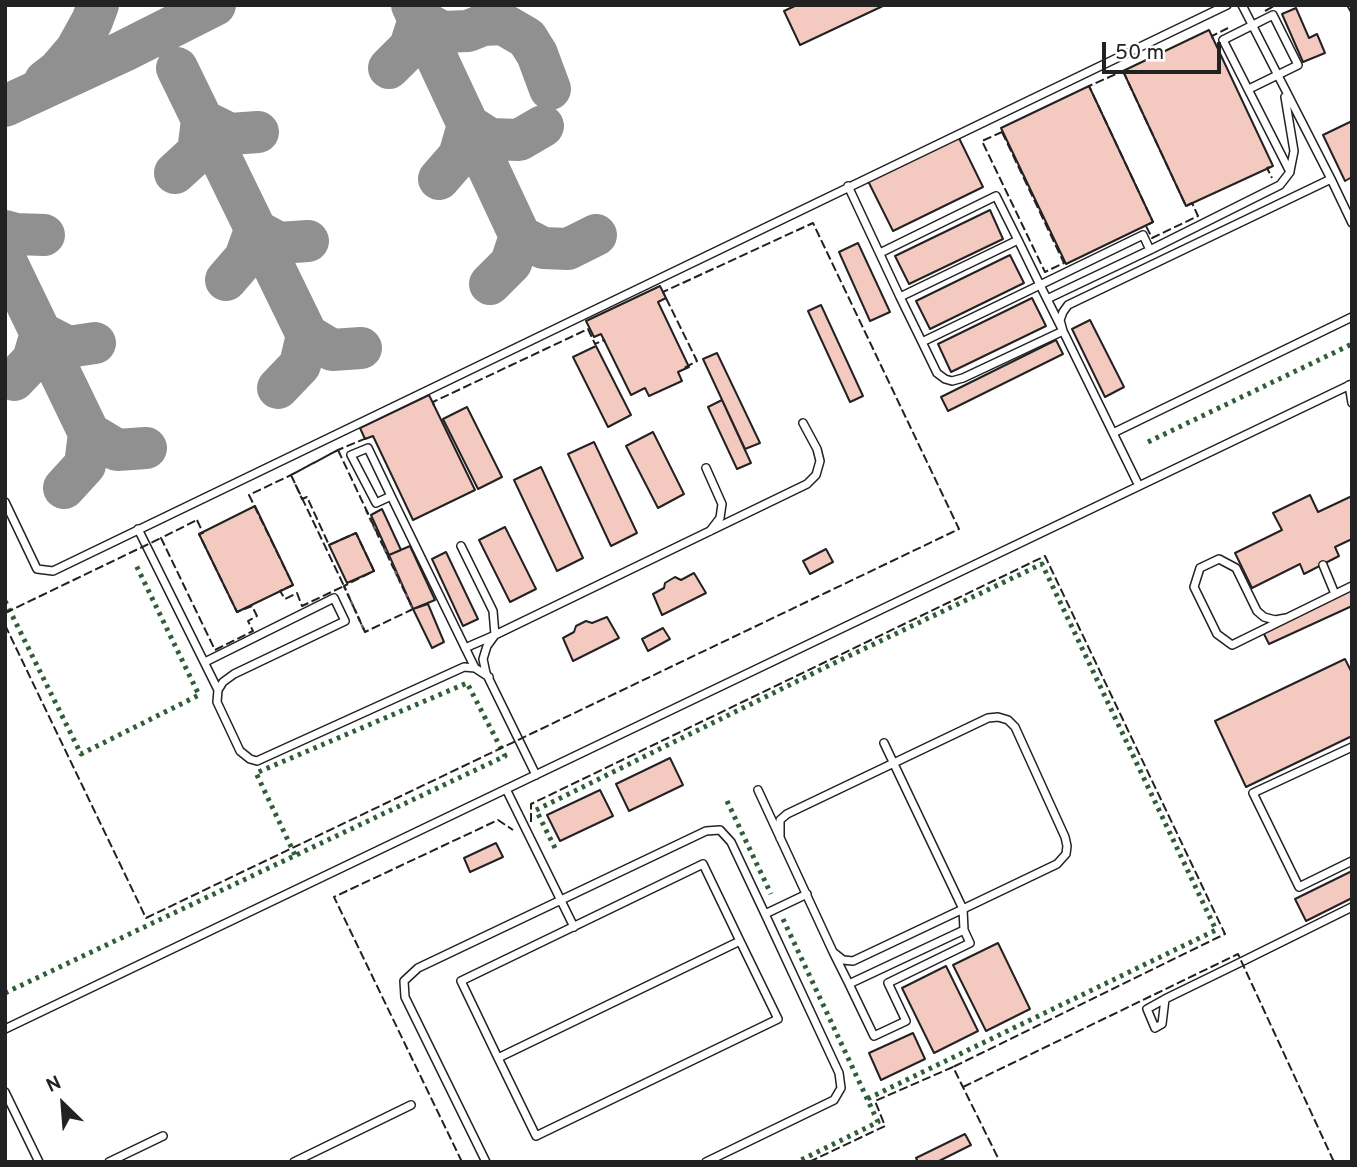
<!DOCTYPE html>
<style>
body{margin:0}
#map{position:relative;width:1357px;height:1167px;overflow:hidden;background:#fff;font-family:Overpass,sans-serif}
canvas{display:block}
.frame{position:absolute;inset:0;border:7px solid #222;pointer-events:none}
.north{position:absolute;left:28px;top:1069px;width:70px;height:70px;-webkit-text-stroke:5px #fff;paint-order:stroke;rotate:335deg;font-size:19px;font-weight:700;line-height:28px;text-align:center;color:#222}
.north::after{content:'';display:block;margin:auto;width:24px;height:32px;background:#222;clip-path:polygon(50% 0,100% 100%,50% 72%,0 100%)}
.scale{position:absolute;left:1102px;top:42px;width:119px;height:32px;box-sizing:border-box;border:4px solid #222;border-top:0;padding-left:9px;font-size:21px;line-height:24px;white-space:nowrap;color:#222;-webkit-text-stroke:5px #fff;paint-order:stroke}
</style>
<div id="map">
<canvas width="1357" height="1167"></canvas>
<div class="frame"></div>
<div class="north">N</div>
<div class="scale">50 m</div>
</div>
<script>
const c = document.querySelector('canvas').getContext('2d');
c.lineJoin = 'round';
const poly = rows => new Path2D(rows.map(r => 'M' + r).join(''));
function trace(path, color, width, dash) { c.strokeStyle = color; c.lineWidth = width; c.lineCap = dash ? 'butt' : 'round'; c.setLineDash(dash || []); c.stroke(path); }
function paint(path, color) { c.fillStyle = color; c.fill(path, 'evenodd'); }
trace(poly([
 [412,5,520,236],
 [177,68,307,335],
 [389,68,410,47,419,19,442,32,468,31,483,25,503,24,527,38,537,54,550,89],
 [45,81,58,71,76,50,92,21,98,5],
 [5,106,124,51,215,5],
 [175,173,198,152,202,120,230,134,258,132],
 [439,179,459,156,468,125,490,139,519,140,543,126],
 [5,231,16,234,44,235],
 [5,259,89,433],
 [226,280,245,258,255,230,279,243,308,241],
 [490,284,511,263,520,236,543,248,568,249,596,235],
 [14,380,33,360,41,333,68,347,95,343],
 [278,388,300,365,307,335,332,350,361,348],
 [64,488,85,465,89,433,117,450,146,448]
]), '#909090', 42);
const building = poly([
 [797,5,885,5,800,45,784,11,797,5],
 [1296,8,1309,38,1317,34,1325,53,1303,62,1282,14,1296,8],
 [1209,30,1273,166,1186,206,1123,71,1209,30],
 [1089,86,1153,222,1066,264,1001,128,1089,86],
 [1352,121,1352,177,1345,181,1323,135,1352,121],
 [957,134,983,187,893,231,867,179,957,134],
 [990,210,1003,239,909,284,895,256,990,210],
 [858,243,890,312,870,321,839,252,858,243],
 [1010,255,1024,283,930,329,916,301,1010,255],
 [660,286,666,298,658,302,689,367,678,372,682,381,649,396,645,388,631,395,601,334,594,337,586,321,660,286],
 [1032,298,1046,326,951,372,938,344,1032,298],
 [821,305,863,396,850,402,808,311,821,305],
 [1090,320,1124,387,1105,397,1072,329,1090,320],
 [1056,340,1063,354,948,411,941,397,1056,340],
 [596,346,631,415,608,427,573,357,596,346],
 [717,353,760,443,745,449,703,359,717,353],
 [429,395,475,490,413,520,373,436,365,439,360,428,429,395],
 [722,400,751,463,737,469,708,407,722,400],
 [467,407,502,477,478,489,443,419,467,407],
 [653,432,684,494,658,508,626,446,653,432],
 [594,442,637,533,611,546,568,454,594,442],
 [541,467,583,558,557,571,514,480,541,467],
 [1310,495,1318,512,1352,496,1352,539,1335,547,1339,556,1304,574,1300,564,1252,588,1235,553,1282,530,1273,513,1310,495],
 [255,506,293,585,237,612,199,534,255,506],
 [382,509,401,550,389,555,371,515,382,509],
 [505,527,536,589,510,602,479,540,505,527],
 [356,533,374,571,347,583,329,545,356,533],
 [410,546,435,600,413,609,389,555,410,546],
 [826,549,833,562,810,574,803,561,826,549],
 [446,552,478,619,463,626,432,559,446,552],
 [694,573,706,593,662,615,653,594,664,588,665,583,675,577,681,580,694,573],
 [1352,587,1352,606,1269,644,1262,630,1352,587],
 [428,604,444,642,432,648,413,609,428,604],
 [607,617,619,638,573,661,563,638,574,632,576,626,586,621,592,623,607,617],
 [663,628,670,639,648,651,642,639,663,628],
 [1345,659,1352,673,1352,736,1246,787,1215,721,1345,659],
 [670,758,683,785,629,811,616,784,670,758],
 [600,790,613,816,560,841,547,815,600,790],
 [496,843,503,857,470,872,464,858,496,843],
 [1352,871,1352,898,1306,921,1295,899,1352,871],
 [998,943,1030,1009,986,1031,953,965,998,943],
 [946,966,978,1031,934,1053,902,988,946,966],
 [913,1033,925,1059,881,1080,869,1053,913,1033],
 [965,1134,971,1145,937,1162,918,1162,916,1158,965,1134]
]);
paint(building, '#f3c9c0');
trace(building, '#222', 2);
const lane = poly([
 [1285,97,1294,151,1290,171],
 [1331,179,1352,223],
 [848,186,900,297],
 [1150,250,1280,185,1290,172,1223,40,1273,15,1298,65,1249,89],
 [880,253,996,196,1018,240,1040,285,1063,331,963,378,952,381,945,379,937,373,922,342,1040,285,1143,235,1150,250,1047,299],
 [922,342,900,297,1018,240],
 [1349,385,1352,403],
 [1113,433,1352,317],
 [706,468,722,504,720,518,710,531],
 [1139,486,1063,331,1060,320,1063,312,1068,305,1331,179,1242,5],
 [391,496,368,448,351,455,376,503,391,496,475,668],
 [5,502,37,569,53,571,1227,5],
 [138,529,218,690],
 [461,546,493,611,495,635,807,484,816,475,820,461,817,449,803,423],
 [1323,565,1335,594],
 [1286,618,1275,620,1264,617,1257,611,1236,568,1219,559,1200,568,1194,587,1217,634,1232,645,1352,586],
 [495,635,487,646,483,659,486,673,536,775],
 [465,648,495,635],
 [205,662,334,598,345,621,234,674,223,682,218,690,217,702,240,751,250,759,257,761,464,667,475,668,489,677],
 [1352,747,1253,793,1299,887,1352,861],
 [506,789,574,927],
 [758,790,833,952],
 [780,838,780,820,787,814,988,718,998,717,1008,720,1015,727,1065,837,1067,846,1066,854,1057,864,963,909,964,930,970,943,888,983,906,1021,874,1036,849,984,964,930],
 [765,914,807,894],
 [849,984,833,952,843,960,853,961,963,909,884,743],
 [1165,999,1162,1024,1155,1028,1147,1009,1165,999,1241,962,1352,907],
 [5,1029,1352,384],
 [498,1058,740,941,778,1019,536,1136,498,1058,461,981,703,864,740,941],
 [5,1092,39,1162],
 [109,1162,163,1136],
 [294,1162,411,1105],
 [486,1162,405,997,404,981,418,968,561,900,706,831,720,830,731,842,765,914,839,1073,841,1088,834,1100,706,1162]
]);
trace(lane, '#222', 10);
trace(poly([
 [366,510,413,609],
 [344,586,365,632]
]), '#646464', 2.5, [5, 3.5]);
trace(lane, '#fff', 7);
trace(poly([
 [1148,442,1352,344],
 [5,601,81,754,199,695,136,565],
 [727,801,771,894],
 [555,848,536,810,830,665,1042,564,1216,930,867,1099],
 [783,919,878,1122,797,1162],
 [5,993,505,756,467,683,256,773,295,855]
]), '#2f5e38', 5, [3.5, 5]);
trace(poly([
 [1347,5,1352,14],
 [1265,11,1276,5],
 [1213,39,1212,36,1228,28],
 [1123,71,1186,206,1192,203,1198,216,1152,238,1146,226,1153,222,1089,86,1123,71],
 [1002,132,1064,263,1045,272,982,141,1002,132],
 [1270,167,1267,168,1272,178],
 [434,406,433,402,588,329,595,344,604,340,605,342],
 [338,450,413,609,365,632,344,586,374,571,356,533,329,545,307,497,302,499,291,475,338,450],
 [291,475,338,450,369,437],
 [291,475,344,586,302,606,297,593,285,599,280,591,293,585,249,495,291,475],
 [197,520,203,533,199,534,237,612,252,606,257,616,248,621,253,631,215,650,161,538,197,520],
 [5,613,161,538],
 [5,625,146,918,959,529,813,223,663,292,697,361,684,368],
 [531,822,531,804,1045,556,1225,934,953,1067],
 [963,1087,1238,954,1334,1162],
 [462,1162,334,897,498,820,513,830],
 [809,1162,885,1126,875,1101,953,1067,1000,1162]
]), '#222', 2, [9, 3.5]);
</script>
